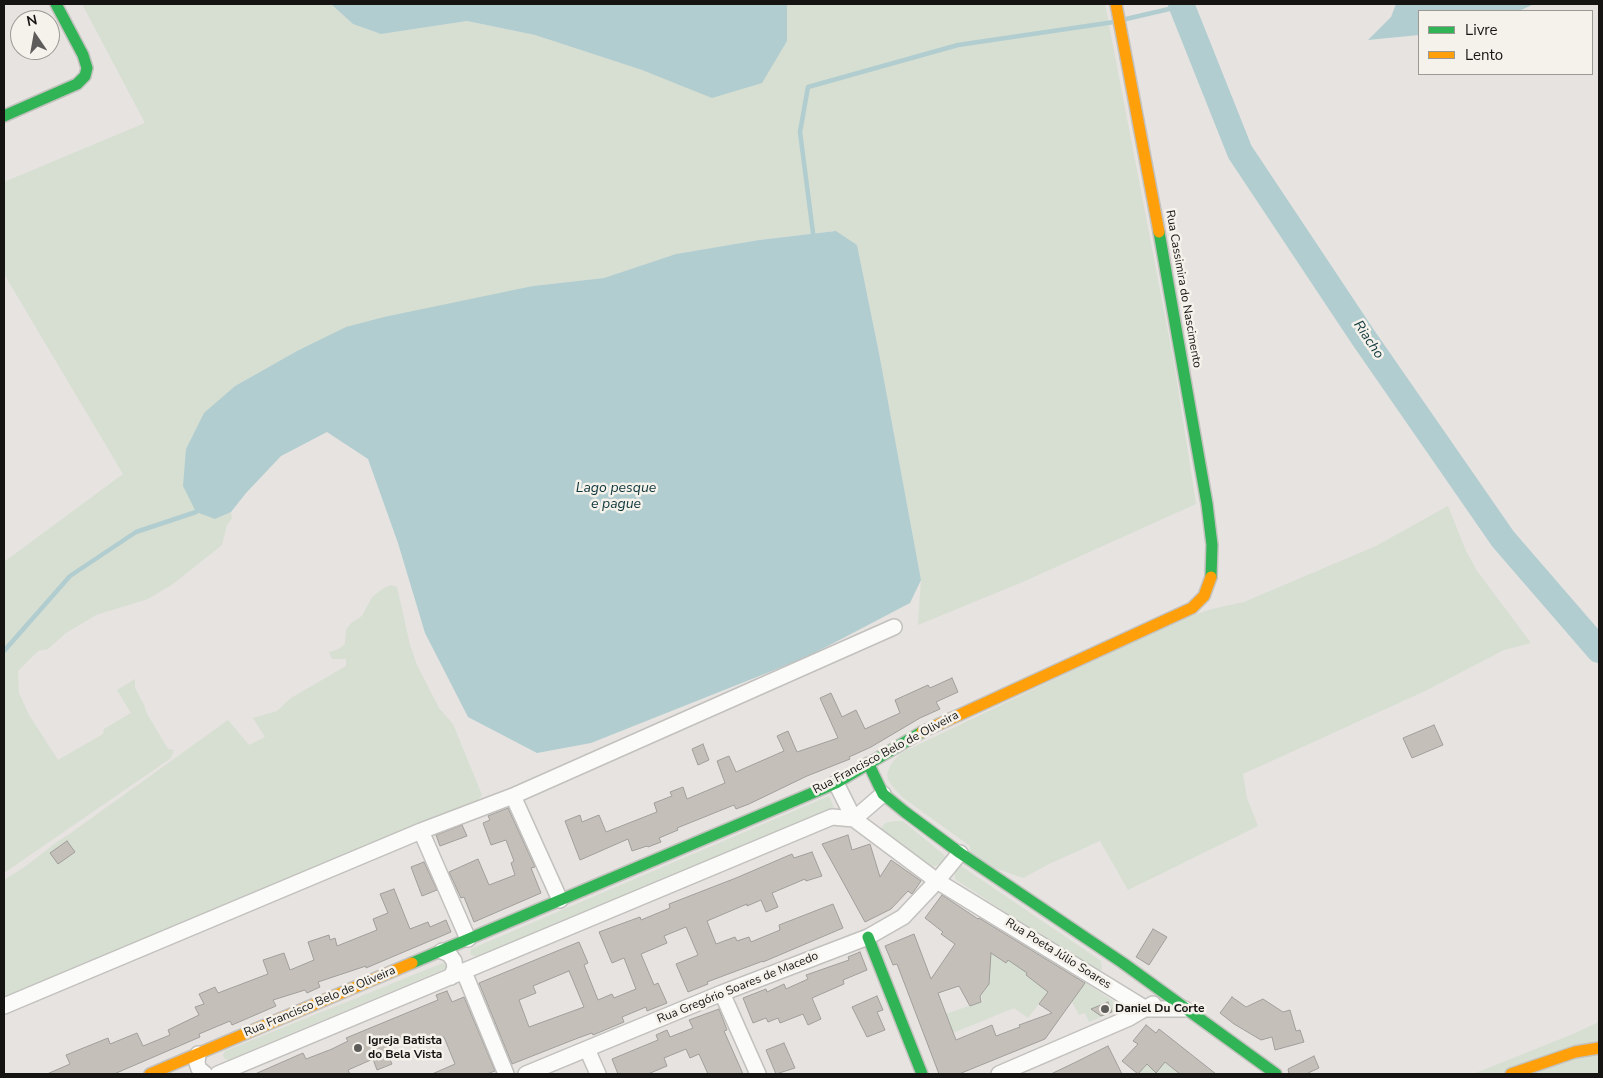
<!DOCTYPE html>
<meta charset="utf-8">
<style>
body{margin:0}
#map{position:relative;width:1603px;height:1078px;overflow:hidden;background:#e6e3e0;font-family:"Nunito Sans",sans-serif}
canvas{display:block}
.frame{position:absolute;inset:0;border:5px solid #151412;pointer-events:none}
.legend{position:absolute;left:1418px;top:10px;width:175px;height:65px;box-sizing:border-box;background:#f5f1eb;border:1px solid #9b9994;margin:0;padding:6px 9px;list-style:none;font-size:15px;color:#151412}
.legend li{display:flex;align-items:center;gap:10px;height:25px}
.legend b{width:25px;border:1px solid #9b9994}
.north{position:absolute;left:10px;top:10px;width:50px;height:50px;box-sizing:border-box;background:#f5f1eb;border:1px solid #9b9994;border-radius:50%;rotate:348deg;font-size:14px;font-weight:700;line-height:20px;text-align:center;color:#151412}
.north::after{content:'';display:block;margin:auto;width:18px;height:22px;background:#5e5c5a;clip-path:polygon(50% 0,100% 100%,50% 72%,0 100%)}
</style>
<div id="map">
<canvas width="1603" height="1078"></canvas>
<div class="frame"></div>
<ul class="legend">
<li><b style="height:6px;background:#30b455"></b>Livre</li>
<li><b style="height:6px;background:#ff9f0a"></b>Lento</li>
</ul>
<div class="north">N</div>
</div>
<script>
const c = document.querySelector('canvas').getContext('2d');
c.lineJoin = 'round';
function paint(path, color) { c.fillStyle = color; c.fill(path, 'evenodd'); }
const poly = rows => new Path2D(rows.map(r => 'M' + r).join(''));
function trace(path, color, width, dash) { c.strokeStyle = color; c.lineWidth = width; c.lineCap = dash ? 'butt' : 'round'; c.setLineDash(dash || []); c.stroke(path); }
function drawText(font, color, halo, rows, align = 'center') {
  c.font = font + ' "Nunito Sans",sans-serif'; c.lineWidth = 5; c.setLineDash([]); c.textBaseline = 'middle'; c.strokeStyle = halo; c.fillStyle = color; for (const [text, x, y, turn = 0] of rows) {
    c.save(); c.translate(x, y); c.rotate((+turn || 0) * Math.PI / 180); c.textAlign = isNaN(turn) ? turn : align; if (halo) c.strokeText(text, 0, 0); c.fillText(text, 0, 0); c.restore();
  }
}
paint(poly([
 [82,4,331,4,353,24,381,34,467,21,535,35,642,70,712,97,787,41,787,4,1105,4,1174,363,1196,504,1025,581,918,625,921,580,879,353,857,245,835,231,759,240,676,254,604,278,533,286,297,351,235,386,204,414,186,449,215,519,231,512,232,518,227,525,222,545,173,584,148,599,96,615,66,633,48,649,38,651,18,671,19,693,29,715,58,760,103,734,104,729,131,713,117,690,135,679,135,688,144,705,147,714,168,749,174,750,171,758,4,873,4,562,123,474,4,274,4,182,145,123],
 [1448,506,1466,551,1477,571,1531,643,1504,650,1425,691,1243,774,1247,798,1258,826,1128,890,1100,841,1049,864,1023,878,995,868,971,856,970,846,902,797,889,782,887,774,891,764,901,753,1176,621,1212,609,1244,602,1376,546],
 [391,585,397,587,410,645,417,665,439,708,453,724,482,795,477,802,4,1012,4,880,26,866,57,842,71,833,228,720,249,745,265,737,253,718,277,711,291,698,346,666,346,659,332,659,329,652,339,649,345,644,346,630,351,623,362,616,372,597,384,588],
 [829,796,834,807,832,810,476,957,470,954,471,949],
 [895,821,903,821,945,856,945,858,938,865,931,867,882,834,880,830,885,823],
 [961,866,1101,961,1102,969,1097,971,1093,970,955,879,955,873],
 [991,953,1005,963,1008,960,1021,969,1024,965,1030,970,1026,975,1036,982,1052,987,1028,1018,1014,1008,953,1033,946,1014,983,1001,981,996,989,984,990,974,981,967],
 [443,963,448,965,445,969,228,1060,224,1058,223,1055,225,1051],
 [1085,982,1123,1008,1112,1012,1107,1002,1098,1006,1103,1016,1089,1022,1085,1013,1079,1015,1072,1002],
 [1599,1022,1599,1045,1503,1074,1473,1074,1573,1034],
 [1599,1051,1599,1074,1524,1074],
 [1165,1062,1178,1072,1201,1063,1192,1074,1138,1074,1147,1064,1156,1072]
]), '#d6dfd1');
paint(poly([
 [331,4,787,4,787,41,762,83,712,98,642,70,535,35,467,21,381,34,353,24],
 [1396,4,1534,4,1519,11,1419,11,1419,35,1368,40,1391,17],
 [836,231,857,245,879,353,921,580,910,603,807,657,591,743,537,753,468,717,425,633,398,543,368,459,327,432,281,456,246,493,231,512,215,519,196,512,183,486,186,449,204,413,235,386,297,351,346,327,384,317,533,286,604,278,676,254,759,240]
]), '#b1cdd0');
trace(poly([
 [1126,19,1182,6],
 [813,233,800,132,808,87,958,45,1114,22],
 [4,651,70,576,136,532,196,512]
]), '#b1cdd0', 4.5);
trace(poly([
 [1181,4,1240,152,1363,337,1503,539,1599,650]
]), '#b1cdd0', 26);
const building = poly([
 [952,678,958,692,936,702,940,709,920,718,871,747,849,757,850,759,807,776,749,804,736,809,734,805,677,828,678,830,659,838,661,842,648,847,647,846,632,851,628,839,580,860,565,821,580,815,582,822,599,815,606,832,657,812,654,803,672,796,670,792,683,787,687,799,725,783,717,761,729,756,736,772,784,751,777,736,788,731,797,752,838,738,820,698,831,693,842,717,856,710,865,729,900,713,895,700,928,685,930,688,952,678],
 [1434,725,1443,745,1412,758,1403,738,1434,725],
 [703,744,709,760,698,765,692,749,703,744],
 [508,808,535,867,531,868,541,893,474,922,464,897,461,898,449,872,478,859,489,885,515,875,511,863,514,861,506,840,491,845,483,823,490,820,488,816,508,808],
 [462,825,467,836,440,846,436,835,462,825],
 [848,835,852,850,870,844,880,877,891,860,921,881,912,894,908,891,891,909,865,922,822,844,848,835],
 [67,841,75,852,58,864,50,853,67,841],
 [812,852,822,876,806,881,805,879,772,893,778,907,766,912,761,900,747,906,747,904,707,921,716,944,735,937,737,941,749,937,751,942,780,930,779,925,833,904,843,928,763,962,763,961,707,982,708,984,688,992,676,964,698,955,686,927,664,936,667,943,641,954,654,985,658,983,667,1003,647,1011,646,1007,622,1017,624,1022,593,1035,592,1033,578,1038,512,1064,479,983,579,942,588,963,584,965,598,1000,612,994,614,998,636,989,624,958,612,963,599,932,640,917,641,920,670,908,669,904,736,878,792,854,794,858,812,852],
 [569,971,584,1007,529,1027,519,1000,536,993,533,986,569,971],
 [424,862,437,890,422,896,411,867,424,862],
 [394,889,410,929,428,922,430,927,446,920,451,932,366,968,366,966,318,982,320,987,307,993,305,990,273,1000,276,1006,232,1025,230,1021,199,1034,200,1037,114,1074,47,1074,70,1064,66,1055,108,1038,110,1044,137,1033,143,1046,170,1035,168,1030,199,1015,195,1007,204,1004,199,994,215,987,218,993,268,974,263,960,284,953,290,970,314,960,308,942,329,935,330,940,335,938,337,946,377,930,373,919,388,913,380,894,394,889],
 [942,895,978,919,979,918,1085,983,1045,1039,959,1074,939,1074,897,964,893,965,885,946,914,934,931,979,955,944,941,934,943,932,925,918,942,895],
 [991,953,1006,963,1008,960,1027,973,1026,975,1048,992,1039,1004,1052,1013,1019,1025,1020,1027,996,1036,992,1025,956,1040,938,993,959,986,970,1006,981,1002,980,996,989,984,991,953],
 [1153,929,1167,937,1149,965,1136,957,1153,929],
 [860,952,867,970,843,980,844,984,812,998,821,1019,808,1025,803,1014,780,1023,778,1018,768,1022,766,1018,753,1023,743,998,766,989,767,992,784,984,786,989,808,979,806,975,849,960,848,957,860,952],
 [447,991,452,1002,464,997,495,1071,487,1074,432,1074,455,1064,444,1037,423,1045,419,1036,385,1049,392,1064,377,1070,373,1059,348,1070,350,1074,255,1074,303,1053,306,1059,332,1049,348,1041,346,1038,438,1000,436,995,447,991],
 [877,996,883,1010,877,1012,885,1030,867,1037,852,1007,877,996],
 [1232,997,1246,1007,1263,999,1283,1012,1290,1010,1296,1031,1300,1030,1304,1042,1275,1050,1272,1037,1261,1040,1234,1024,1220,1013,1232,997],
 [1108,1002,1112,1012,1101,1016,1091,1009,1108,1002],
 [719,1009,727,1030,724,1031,743,1074,708,1074,699,1054,690,1058,686,1049,664,1058,667,1066,648,1074,618,1074,612,1059,658,1040,656,1035,667,1030,670,1037,693,1028,689,1020,719,1009],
 [1146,1025,1156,1033,1159,1029,1216,1074,1180,1074,1165,1062,1156,1073,1147,1064,1138,1074,1122,1061,1138,1044,1133,1041,1146,1025],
 [784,1043,795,1068,776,1074,766,1050,784,1043],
 [1108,1046,1122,1074,1051,1074,1076,1062,1108,1046],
 [1314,1056,1319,1068,1306,1074,1289,1074,1288,1069,1314,1056]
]);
paint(building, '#c5bfb9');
trace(building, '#a09e9b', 1);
const street = poly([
 [836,783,854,819,937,881,1146,1009,1185,1009],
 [513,796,560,900],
 [421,831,468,939],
 [442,951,449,954,454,961,455,968,451,977],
 [464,972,506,1074],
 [722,993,758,1074],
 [4,1006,421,831,513,796,894,627],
 [587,1049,598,1074],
 [198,1054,197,1063,199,1069,205,1074],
 [218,1074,832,817,854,819,883,794],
 [526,1074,722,993,868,937,903,917,937,881,960,853],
 [999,1074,1129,1018,1153,1004]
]);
const fast = poly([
 [4,116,77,84,85,76,87,68,83,55,56,4],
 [1159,232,1207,504,1212,545,1211,577],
 [868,763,883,794,905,812,960,853,1123,963,1276,1074],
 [868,937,922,1074],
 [412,963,836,783,922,732]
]);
const slow = poly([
 [1116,4,1159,232],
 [922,732,1192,608,1204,596,1211,577],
 [150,1074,412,963],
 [1511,1074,1575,1052,1599,1048]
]);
trace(street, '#c3c1be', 18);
trace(fast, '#c3c1be', 14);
trace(slow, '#c3c1be', 14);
trace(street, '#fbfbfa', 15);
trace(fast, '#30b455', 11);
trace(slow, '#ff9f0a', 11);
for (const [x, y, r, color] of [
 [1105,1009,5,"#5e5c5a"],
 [358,1048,5,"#5e5c5a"]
]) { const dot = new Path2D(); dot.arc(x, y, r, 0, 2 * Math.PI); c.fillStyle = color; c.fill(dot); trace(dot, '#f5f1eb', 2); }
drawText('12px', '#151412', '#f5f1eb', [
 ["Rua Cassimira do Nascimento",1183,289,80],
 ["Rua Francisco Belo de Oliveira",886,753,-28],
 ["Rua Poeta Júlio Soares",1058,954,32],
 ["Rua Gregório Soares de Macedo",738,988,-22],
 ["Rua Francisco Belo de Oliveira",320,1002,-23]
]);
drawText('bold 12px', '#151412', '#f5f1eb', [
 ["Daniel Du Corte",1115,1009],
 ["Igreja Batista",368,1041],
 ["do Bela Vista",368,1055]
], 'left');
drawText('italic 14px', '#0e373c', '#f5f1eb', [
 ["Riacho",1368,340,56],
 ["Lago pesque",616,489],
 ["e pague",616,505]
]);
</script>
